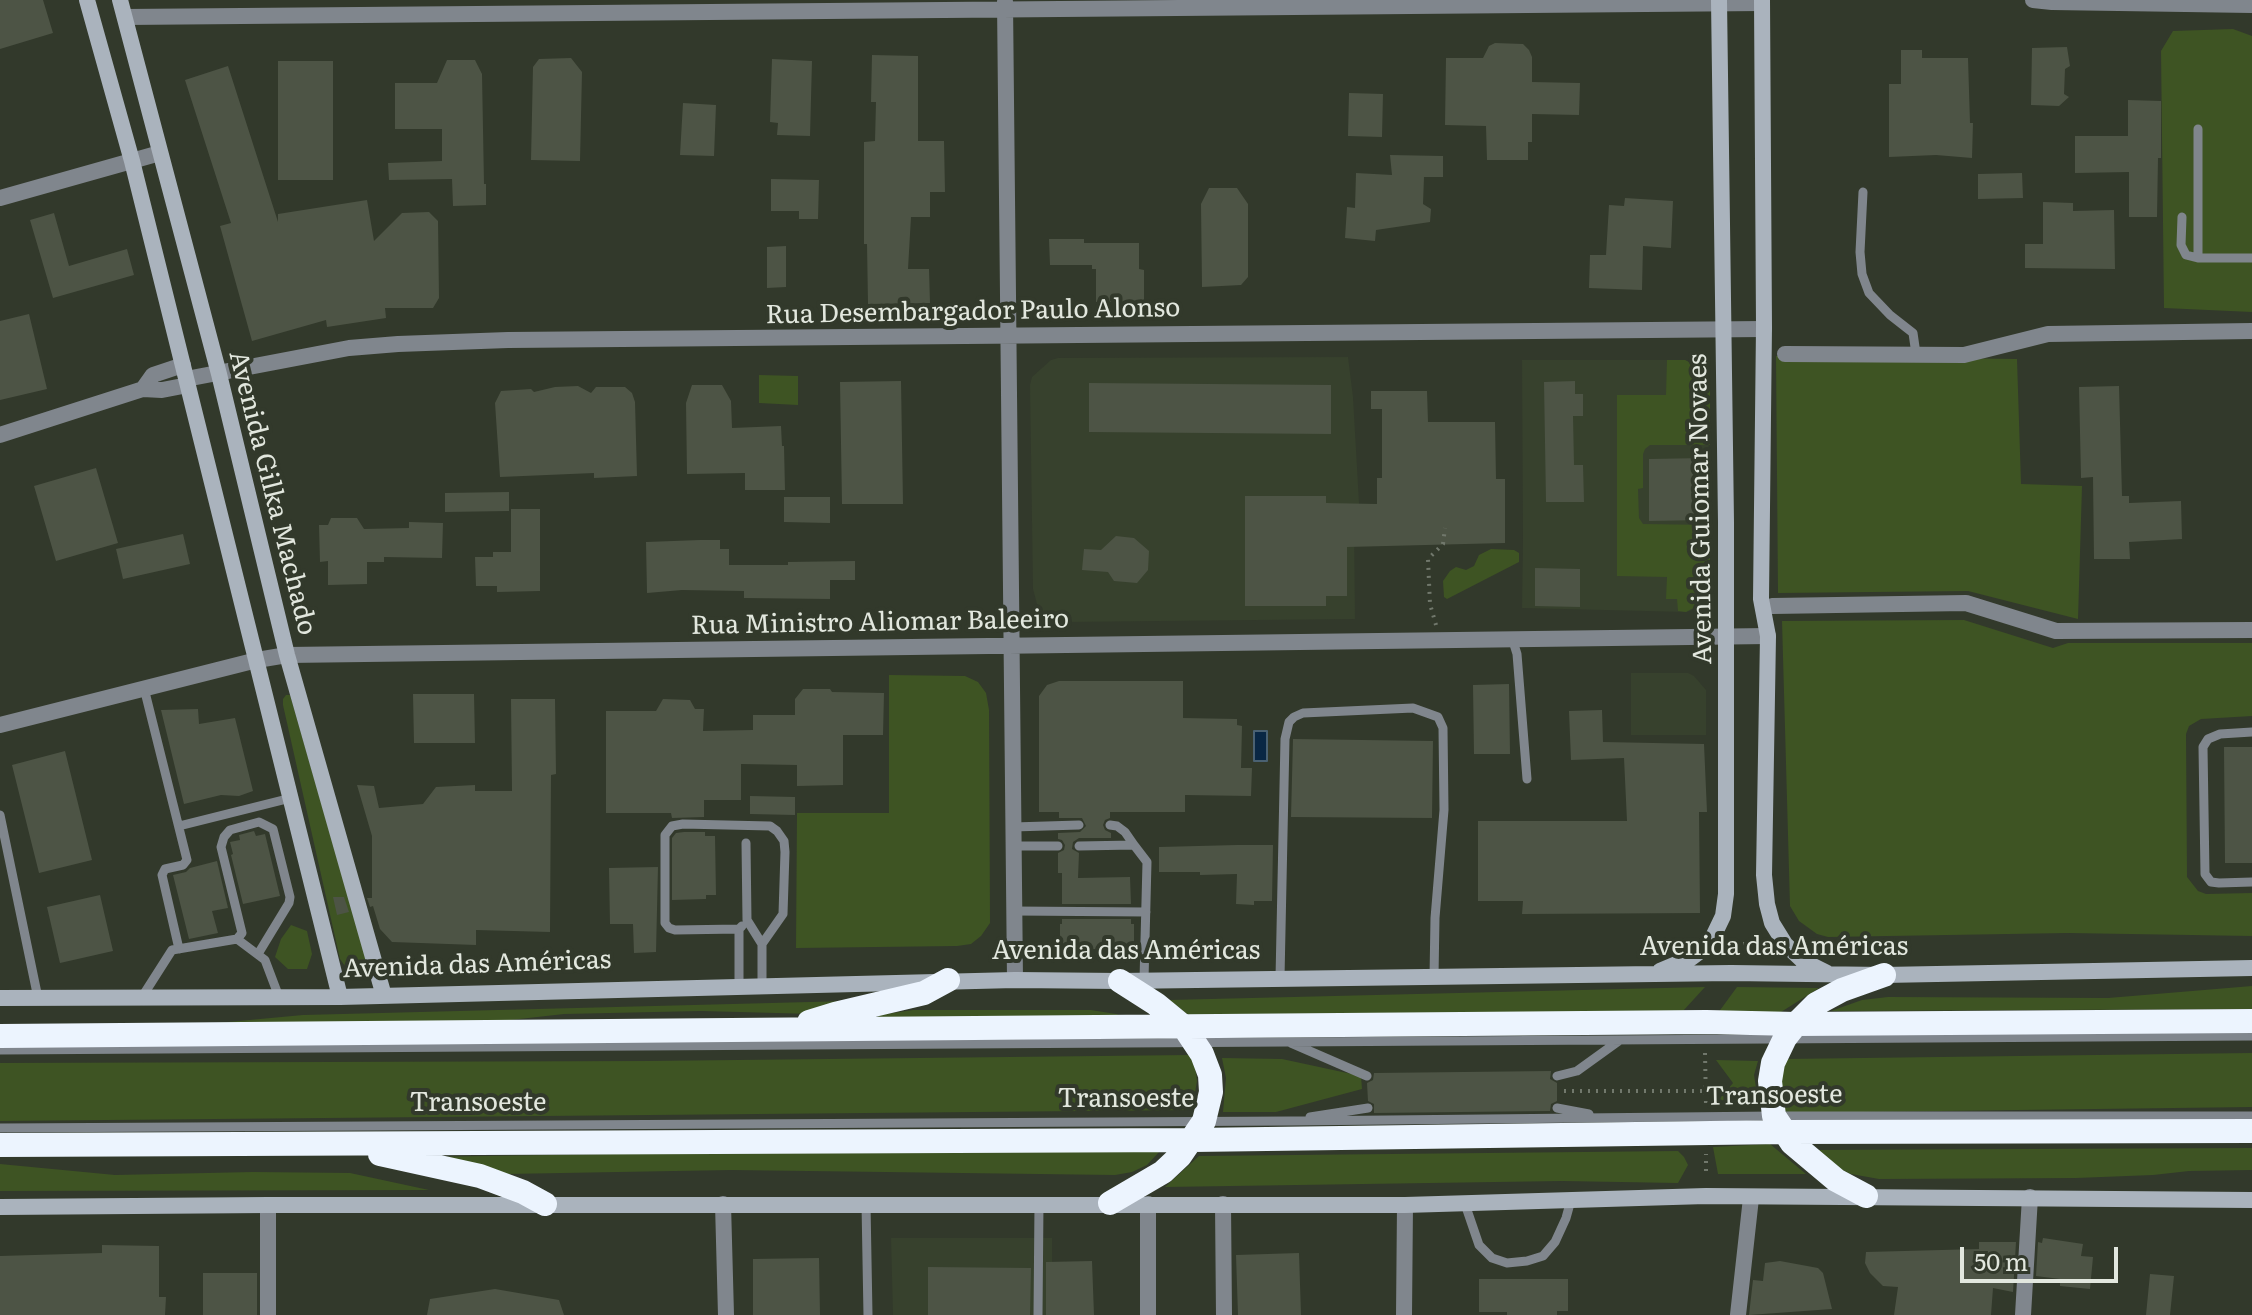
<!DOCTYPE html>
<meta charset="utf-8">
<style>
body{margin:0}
#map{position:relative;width:2252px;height:1315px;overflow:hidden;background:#32392b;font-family:Literata,serif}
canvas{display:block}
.scale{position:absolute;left:1960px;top:1247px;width:158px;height:36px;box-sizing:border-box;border:4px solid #e2e7de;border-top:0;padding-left:10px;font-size:24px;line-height:28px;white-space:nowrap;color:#e2e7de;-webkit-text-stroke:6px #32392b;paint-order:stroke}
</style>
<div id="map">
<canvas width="2252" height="1315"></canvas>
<div class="scale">50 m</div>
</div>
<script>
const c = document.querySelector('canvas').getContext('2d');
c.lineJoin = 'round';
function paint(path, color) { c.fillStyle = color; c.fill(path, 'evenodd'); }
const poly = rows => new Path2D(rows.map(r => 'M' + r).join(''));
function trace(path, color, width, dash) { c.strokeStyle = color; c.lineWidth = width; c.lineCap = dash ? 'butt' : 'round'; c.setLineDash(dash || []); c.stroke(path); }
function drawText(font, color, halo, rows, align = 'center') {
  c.font = font + ' Literata,serif'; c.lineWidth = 8; c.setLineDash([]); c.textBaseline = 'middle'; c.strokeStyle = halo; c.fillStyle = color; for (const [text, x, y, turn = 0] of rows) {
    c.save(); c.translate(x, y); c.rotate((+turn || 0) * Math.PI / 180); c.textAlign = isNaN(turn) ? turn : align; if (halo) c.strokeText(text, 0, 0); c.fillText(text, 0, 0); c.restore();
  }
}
paint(poly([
 [1348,357,1353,397,1360,520,1354,522,1355,619,1064,622,1052,620,1043,612,1037,604,1033,589,1030,385,1032,377,1051,360,1058,358],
 [1522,360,1685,360,1691,363,1708,380,1710,588,1705,598,1692,610,1686,612,1522,608,1523,540],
 [1631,673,1688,673,1694,676,1706,690,1706,735,1631,735],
 [891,1238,1052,1238,1052,1315,893,1315]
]), '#37412d');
paint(poly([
 [2233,29,2252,36,2252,312,2164,308,2161,51,2173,31],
 [1776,356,2017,359,2021,484,2082,486,2078,619,1968,591,1778,593],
 [1667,360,1685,360,1691,363,1708,380,1710,387,1710,445,1650,445,1645,449,1643,454,1643,488,1638,489,1639,518,1643,524,1710,525,1710,588,1705,598,1699,605,1686,612,1678,611,1677,599,1666,599,1667,577,1617,576,1617,395,1666,395],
 [759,375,798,376,798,405,759,403],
 [1491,549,1514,550,1519,553,1519,562,1447,599,1444,597,1443,581,1450,571,1456,567,1466,570,1474,566,1479,555],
 [1964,620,2053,648,2068,643,2252,643,2252,716,2201,719,2189,726,2186,734,2187,877,2198,891,2206,894,2252,893,2252,936,2068,933,1828,937,1817,934,1799,921,1790,906,1782,621],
 [889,675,965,676,978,682,986,693,989,710,990,923,981,936,971,944,957,946,796,948,797,813,889,813],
 [286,695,290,695,365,954,366,965,356,974,349,972,340,959,283,705,283,699],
 [291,925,307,931,312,954,307,969,288,969,275,957,281,939],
 [2252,986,2252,1009,1831,1011,1862,1000,1888,997,2108,998],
 [1705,987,1683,1011,1191,1017,1169,1000],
 [1737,987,1819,988,1781,1012,1718,1013],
 [849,1001,814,1014,701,1011,564,1014,457,1026,185,1026,303,1015],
 [913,1010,1091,1010,1116,1014,1143,1023,869,1023,880,1015],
 [2252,1053,2252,1107,1786,1113,1782,1102,1780,1087,1784,1059],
 [1190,1055,1195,1066,1197,1081,1192,1110,0,1121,0,1063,646,1061],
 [1222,1058,1282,1059,1361,1076,1362,1089,1276,1112,1223,1112,1226,1078],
 [1716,1060,1758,1061,1754,1075,1759,1106,1716,1103,1733,1083],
 [1770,1144,1806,1174,1718,1174,1713,1147],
 [1005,1148,1160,1151,1147,1165,1132,1172,1115,1175,731,1170,506,1174,422,1157],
 [2252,1148,2252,1170,2189,1171,2153,1175,2076,1178,1879,1179,1851,1174,1823,1161,1807,1150],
 [1678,1151,1684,1157,1688,1165,1678,1183,1562,1181,1165,1187,1199,1156],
 [0,1164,115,1175,253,1172,350,1173,429,1190,0,1191]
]), '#3e5423');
const water = poly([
 [1254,731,1267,731,1267,761,1254,761,1254,731]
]);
paint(water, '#092744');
trace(water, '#4a6172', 2);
paint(poly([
 [0,0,43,0,53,33,0,49],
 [1495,43,1523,44,1529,50,1532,57,1532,82,1580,83,1579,115,1532,114,1532,142,1528,142,1528,160,1487,160,1486,126,1445,125,1446,58,1483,58,1489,46],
 [2067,47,2070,66,2065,69,2064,94,2069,97,2059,106,2031,105,2032,48],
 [1901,50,1922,50,1922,58,1968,58,1970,123,1973,123,1972,158,1936,155,1889,157,1889,84,1901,84],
 [872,55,918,56,918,141,944,141,945,192,930,192,930,217,911,217,908,269,929,269,930,303,868,304,867,244,864,244,864,142,875,141,876,102,871,102],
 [571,58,582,72,580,161,531,160,533,67,539,59],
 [772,59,812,61,810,136,777,135,778,123,770,122],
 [447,60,475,60,482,74,484,184,486,184,486,205,453,206,452,179,389,180,388,163,442,161,442,129,395,129,395,83,437,83],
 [278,61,333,61,333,180,278,180],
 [228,66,278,222,278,214,367,200,374,241,402,213,429,212,438,221,439,298,433,308,385,308,386,318,327,327,326,320,252,341,220,226,231,223,185,80],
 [1349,93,1383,94,1382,137,1348,136],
 [2128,100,2161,101,2161,158,2158,158,2157,217,2129,217,2129,172,2075,173,2075,136,2128,136],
 [683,103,716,105,714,156,680,155],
 [1390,155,1443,156,1443,177,1424,177,1423,204,1431,209,1430,222,1376,230,1375,241,1345,238,1347,207,1355,208,1356,173,1392,175],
 [2022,173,2023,198,1978,199,1978,174],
 [771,179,819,180,818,219,799,219,799,211,771,211],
 [1209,188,1237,188,1248,204,1248,277,1241,285,1202,287,1201,204],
 [1625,198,1673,201,1671,248,1643,246,1642,290,1589,288,1590,255,1606,255,1609,205,1624,206],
 [2043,202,2073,203,2073,211,2114,210,2115,269,2025,268,2025,244,2043,244],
 [54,213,69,266,127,249,134,275,53,298,30,220],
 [1049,239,1084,239,1084,243,1139,243,1139,269,1144,270,1144,302,1096,302,1096,269,1092,269,1092,265,1050,265],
 [786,246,786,287,767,288,767,247],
 [29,314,47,389,0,400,0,321],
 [901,381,903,504,842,504,840,382],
 [1575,381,1575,394,1583,394,1583,416,1573,416,1574,465,1583,465,1584,502,1546,502,1544,382],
 [1089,383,1331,385,1331,434,1089,432],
 [692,385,722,385,731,401,732,428,781,426,782,446,784,446,785,490,745,490,745,473,687,474,686,403],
 [578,386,591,393,596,387,625,387,632,393,635,402,637,476,594,478,594,473,500,477,495,403,501,391,531,389,534,392,555,387],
 [2119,386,2122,496,2129,496,2129,503,2181,501,2182,539,2129,542,2130,559,2094,559,2093,477,2081,478,2079,387],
 [1371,391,1427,391,1428,422,1495,422,1496,479,1505,479,1505,543,1347,547,1347,596,1326,596,1326,606,1245,606,1245,496,1326,496,1326,503,1377,504,1377,478,1382,478,1382,409,1371,409],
 [1705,458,1705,520,1649,521,1649,459],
 [96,468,118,543,56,561,34,486],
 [509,492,509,511,445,512,445,493],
 [784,497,830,497,830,523,784,522],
 [511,509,540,509,540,591,497,592,497,586,476,586,475,557,493,557,493,552,511,552],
 [331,518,357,518,364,529,409,528,409,522,443,523,442,558,384,557,384,562,367,562,367,584,328,585,328,561,320,562,319,525,328,525],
 [183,534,190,564,123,579,116,549],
 [1116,536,1134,538,1149,551,1148,570,1137,583,1114,581,1108,572,1082,570,1084,549,1101,550],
 [700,540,720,540,720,549,729,549,729,565,788,565,788,562,855,561,855,580,830,580,830,599,744,598,744,591,682,590,647,593,646,542],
 [1535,568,1580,569,1580,607,1535,606],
 [1059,681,1183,681,1183,718,1237,719,1237,725,1242,726,1241,768,1252,768,1251,796,1185,795,1185,812,1110,812,1110,818,1105,820,1103,825,1105,830,1111,833,1111,838,1079,838,1073,842,1072,849,1079,853,1078,878,1130,877,1131,904,1062,904,1062,873,1058,873,1058,853,1064,850,1065,845,1062,840,1058,839,1058,833,1080,832,1086,826,1082,818,1059,818,1059,812,1039,812,1039,696,1047,685],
 [1509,684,1510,754,1474,754,1473,685],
 [803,689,830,689,832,692,884,693,883,735,843,735,843,785,797,786,797,765,741,764,741,800,704,800,704,817,672,818,671,813,606,813,606,711,656,711,663,699,690,700,695,709,704,709,703,731,753,730,753,715,795,715,795,699],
 [413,694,474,694,475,743,414,743],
 [511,699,555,699,556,774,551,775,550,932,476,930,476,945,392,942,380,929,373,906,370,907,367,898,372,898,372,836,357,785,374,786,379,808,423,804,436,787,475,785,475,791,512,791],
 [198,709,199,724,235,718,253,791,239,796,221,795,184,804,161,710],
 [1602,710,1603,742,1704,744,1707,812,1699,812,1700,913,1522,914,1523,901,1478,901,1478,821,1627,821,1624,758,1571,760,1569,711],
 [1293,739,1433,741,1432,818,1291,817],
 [2224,747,2252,747,2252,863,2225,863],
 [65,751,92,860,39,873,12,765],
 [750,796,795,797,795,815,750,814],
 [254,831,256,836,265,834,280,896,243,904,231,855,233,854,230,842,240,840,239,835],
 [684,832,705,832,705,836,715,836,716,895,706,895,706,899,672,900,672,838,676,833],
 [1237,845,1273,845,1272,901,1254,901,1254,905,1236,904,1237,874,1200,875,1200,872,1159,872,1159,847],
 [217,861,228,908,212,911,218,933,189,939,173,875,186,872,190,868],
 [658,867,656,952,634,953,633,924,610,924,609,868],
 [100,895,113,951,60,963,47,907],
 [333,897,344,897,349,912,337,915],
 [1062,919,1131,919,1131,924,1134,924,1134,949,1060,949,1060,924,1062,924],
 [1551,1071,1550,1079,1557,1083,1557,1101,1551,1104,1550,1111,1374,1113,1374,1104,1368,1101,1367,1083,1373,1080,1374,1073],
 [2043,1238,2083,1244,2081,1256,2093,1257,2090,1289,2060,1286,2060,1279,2036,1276,2038,1242,2042,1243],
 [1979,1242,2016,1242,2013,1292,1993,1288,1991,1315,1894,1315,1898,1287,1883,1286,1870,1273,1865,1263,1866,1252,1979,1249],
 [102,1245,159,1246,159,1297,166,1297,165,1315,0,1315,0,1256,102,1253],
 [1299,1253,1301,1315,1238,1315,1236,1255],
 [819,1258,820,1315,753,1315,753,1259],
 [1092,1261,1094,1315,1046,1315,1046,1262],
 [1780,1261,1818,1268,1823,1273,1832,1309,1749,1315,1753,1280,1763,1281,1765,1263],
 [928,1267,1031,1268,1030,1315,928,1315],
 [203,1273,257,1273,257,1315,203,1315],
 [2150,1274,2174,1276,2170,1315,2146,1315],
 [1479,1279,1568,1279,1568,1311,1557,1311,1557,1315,1507,1315,1507,1312,1479,1312],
 [495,1289,559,1300,564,1315,427,1315,430,1299]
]), '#4d5445');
trace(poly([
 [1436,625,1430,604,1428,559,1443,544,1445,528],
 [1727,944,1763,944],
 [1705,1053,1706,1104],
 [1564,1091,1705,1091],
 [1706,1171,1706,1154]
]), '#71786c', 4, [2, 6]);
trace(poly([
 [2198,129,2198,258],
 [1863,192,1860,252,1862,274,1869,293,1890,315,1913,333,1916,354],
 [2182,217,2181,245,2186,255,2198,258,2252,258],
 [1512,638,1517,654,1527,779],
 [144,688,187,860,183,865,165,869,162,875,179,949],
 [2252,732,2220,734,2208,739,2203,747,2205,874,2211,882,2219,883,2252,882],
 [0,815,38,998],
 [1110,825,1117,826,1125,832,1134,845],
 [179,826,291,798],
 [1013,827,1079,825],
 [746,843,747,920,762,944],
 [1014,846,1058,846],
 [1079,846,1134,845,1147,862,1144,980],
 [1014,911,1146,912],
 [739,929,675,930,669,928,665,923,665,835,672,826,683,824,770,826,777,831,784,841,785,852,783,914,762,944,762,986],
 [237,939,242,933,221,847,224,837,230,830,259,822,273,829,290,897,289,903,258,954],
 [1280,978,1285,739,1289,722,1294,717,1303,713,1413,708,1438,717,1443,728,1444,810,1435,918,1434,977],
 [739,986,739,929,742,926],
 [142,997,172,950,237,939,265,960,279,997],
 [1291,1043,1367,1076],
 [0,1050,2252,1036],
 [1557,1076,1577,1071,1620,1040],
 [1557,1108,1589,1114],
 [1310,1117,1368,1108],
 [0,1128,1291,1121,1774,1116,2252,1116],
 [866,1204,868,1315],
 [1465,1204,1479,1245,1492,1258,1507,1263,1527,1261,1543,1256,1555,1242,1566,1218,1571,1200],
 [1038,1315,1039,1204]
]), '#80868d', 9);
trace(poly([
 [2033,0,2052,2,2252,5],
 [1005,2,1015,980],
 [125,17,1762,3],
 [0,198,160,153],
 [1785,354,1964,355,2048,334,2252,331],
 [186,379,349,348,398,344,508,340,1764,329],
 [143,389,153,375,183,365],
 [0,435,143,389,162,390,188,385],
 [1772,606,1966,603,2056,631,2252,630],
 [0,725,257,660,287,655,1768,636],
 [723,1204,726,1315],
 [1223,1204,1224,1315],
 [268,1315,268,1205],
 [1148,1315,1148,1204],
 [1404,1315,1405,1205],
 [1738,1315,1751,1198],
 [2023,1315,2030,1197]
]), '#80868d', 16);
trace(poly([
 [87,0,132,161,340,997],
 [120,0,219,374,287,655,384,996],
 [1762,0,1764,326,1761,599,1768,636,1764,875,1767,904,1772,923,1785,944,1803,961,1827,973],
 [1660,971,1691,958,1703,949,1711,941,1723,916,1726,894,1726,522,1719,0],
 [0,998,340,997,1015,980,1120,981,1731,973,1884,975,2252,968],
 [0,1207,268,1205,1405,1205,1706,1196,2252,1200]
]), '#aab3bd', 16);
trace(poly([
 [809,1022,835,1014,924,993,948,980],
 [0,1036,1706,1022,1796,1024,2252,1021],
 [0,1145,1193,1140,1784,1132,2252,1131],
 [380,1154,480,1176,523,1192,545,1204],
 [1866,1196,1836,1180,1792,1143,1774,1116,1770,1081,1773,1063,1785,1038,1796,1024,1816,1004,1842,990,1884,975],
 [1110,1203,1163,1172,1180,1156,1204,1121,1211,1092,1210,1075,1202,1054,1184,1027,1156,1004,1120,981]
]), '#ecf4fe', 24);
drawText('26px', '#e2e7de', '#32392b', [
 ["Rua Desembargador Paulo Alonso",973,312,-1],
 ["Avenida Gilka Machado",272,493,76],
 ["Avenida Guiomar Novaes",1701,509,-91],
 ["Rua Ministro Aliomar Baleeiro",880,623,-1],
 ["Avenida das Américas",1774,947],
 ["Avenida das Américas",1126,951],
 ["Avenida das Américas",477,965,-2],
 ["Transoeste",1774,1096,-1],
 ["Transoeste",1126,1099],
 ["Transoeste",478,1103]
]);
</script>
